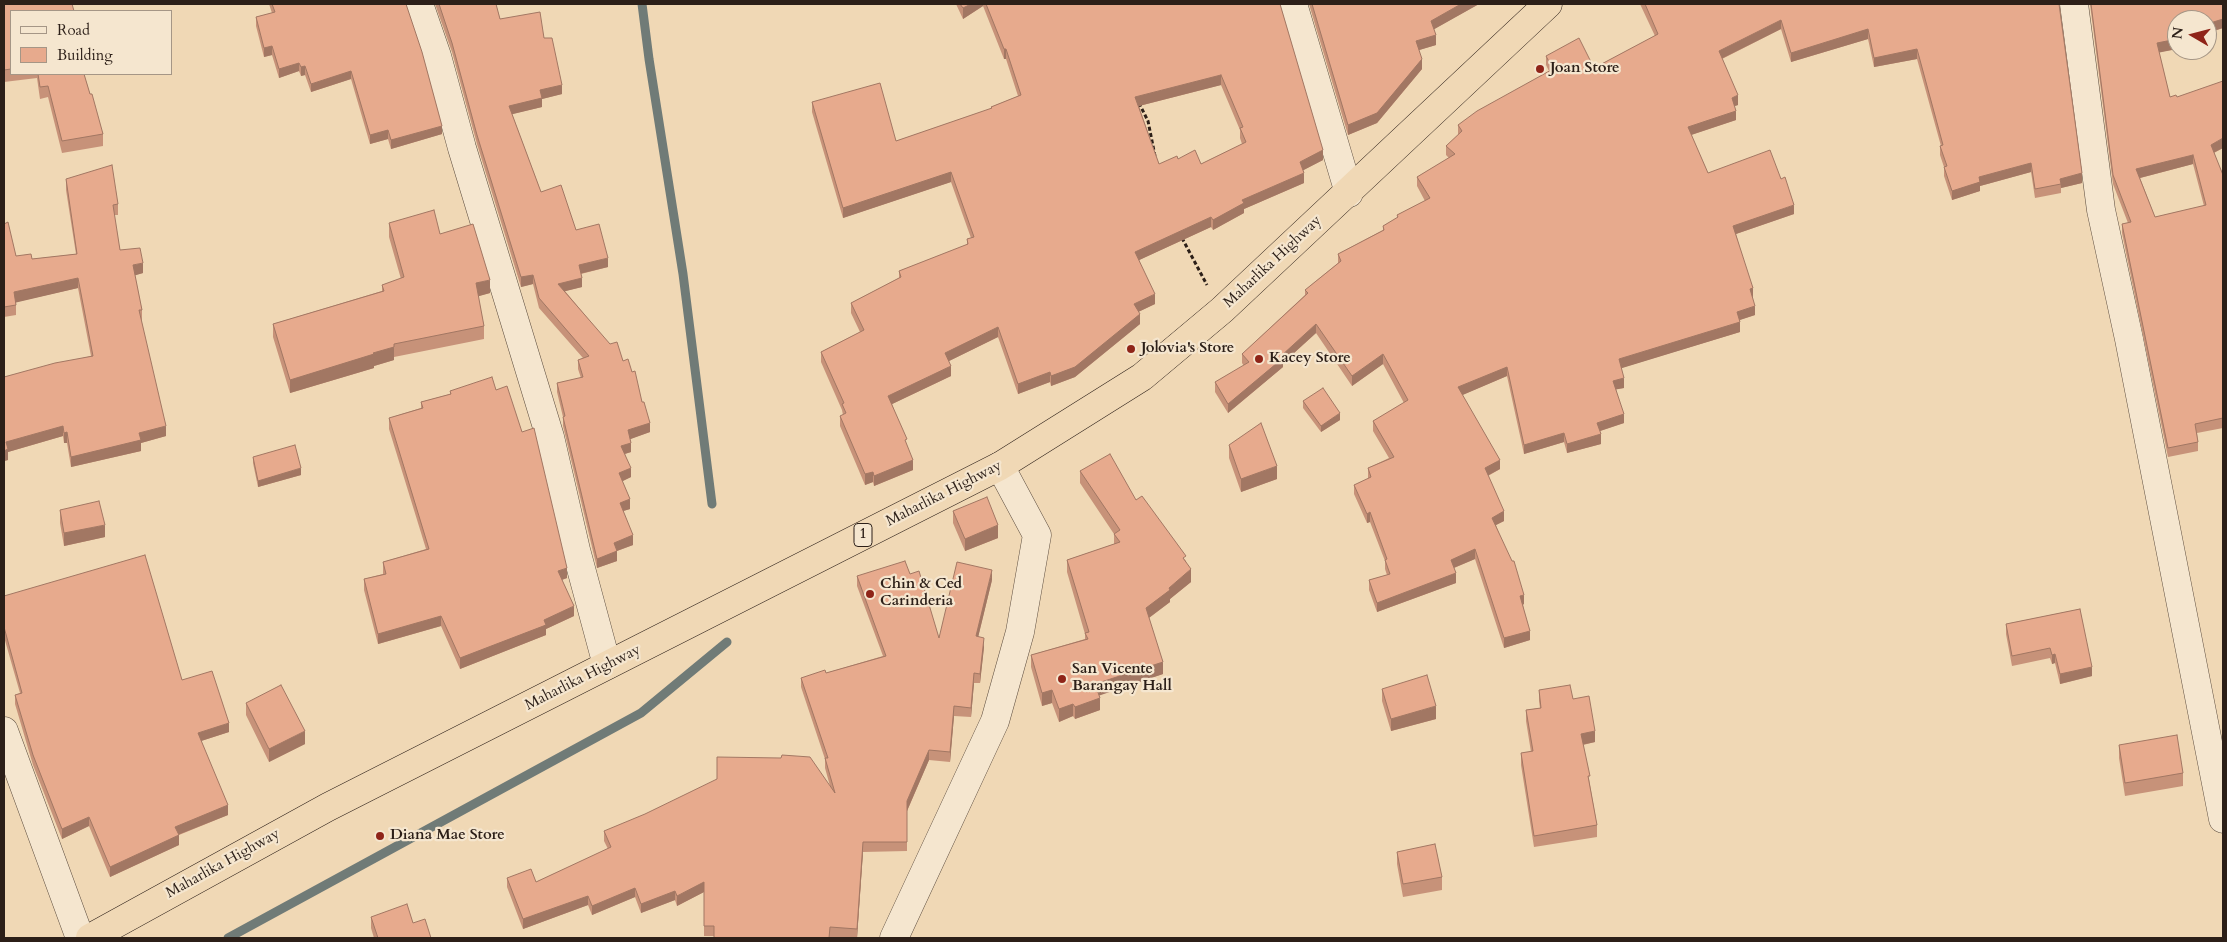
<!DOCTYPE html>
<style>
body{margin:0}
#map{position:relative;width:2227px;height:942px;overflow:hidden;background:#f0d8b5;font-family:Cardo,serif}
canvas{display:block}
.frame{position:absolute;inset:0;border:5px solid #2c1f18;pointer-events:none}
.legend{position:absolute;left:10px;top:10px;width:162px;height:65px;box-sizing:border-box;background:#f5e6cf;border:1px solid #a59686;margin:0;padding:6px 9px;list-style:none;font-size:15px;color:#2c1f18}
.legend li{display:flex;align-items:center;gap:10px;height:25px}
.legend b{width:25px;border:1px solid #a59686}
.north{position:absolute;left:2167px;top:10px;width:50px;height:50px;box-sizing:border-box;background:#f5e6cf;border:1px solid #a59686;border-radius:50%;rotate:278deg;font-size:14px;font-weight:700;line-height:20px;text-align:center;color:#2c1f18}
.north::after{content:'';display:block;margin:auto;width:18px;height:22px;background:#8f2418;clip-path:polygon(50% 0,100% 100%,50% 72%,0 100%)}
</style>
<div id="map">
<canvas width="2227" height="942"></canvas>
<div class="frame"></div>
<ul class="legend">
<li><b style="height:6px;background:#f5e6cf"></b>Road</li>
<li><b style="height:14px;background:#e7aa8d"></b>Building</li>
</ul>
<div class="north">N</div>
</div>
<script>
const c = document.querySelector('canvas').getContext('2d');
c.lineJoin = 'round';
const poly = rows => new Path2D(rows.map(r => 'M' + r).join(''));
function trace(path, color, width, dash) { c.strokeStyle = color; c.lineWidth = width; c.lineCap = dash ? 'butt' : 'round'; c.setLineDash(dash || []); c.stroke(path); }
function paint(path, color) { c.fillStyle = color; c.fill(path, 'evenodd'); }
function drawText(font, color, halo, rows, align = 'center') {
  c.font = font + ' Cardo,serif'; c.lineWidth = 4.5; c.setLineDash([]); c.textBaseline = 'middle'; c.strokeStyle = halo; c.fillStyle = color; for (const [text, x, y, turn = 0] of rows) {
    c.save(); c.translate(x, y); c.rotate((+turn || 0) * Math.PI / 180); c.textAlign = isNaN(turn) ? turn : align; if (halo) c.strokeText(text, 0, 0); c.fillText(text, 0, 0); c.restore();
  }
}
trace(poly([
 [642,4,649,59,683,274,712,504],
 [228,938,641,713,727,642]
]), '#707b77', 9);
const minor = poly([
 [419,4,437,56,462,148,550,437,576,550,607,665],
 [1293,4,1349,193],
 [2074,4,2101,210,2129,339,2223,819],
 [4,731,80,938],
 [894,938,995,721,1020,632,1037,535,1000,466]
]);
const highway = poly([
 [90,938,328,807,1000,466,1142,377,1222,310,1548,4]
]);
trace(minor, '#5d4d3f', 29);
trace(highway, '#2c1f18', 29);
trace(poly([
 [1139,103,1148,121,1155,156],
 [1182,238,1207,285]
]), '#2c1f18', 3, [4, 2.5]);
trace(minor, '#f5e6cf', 28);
trace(highway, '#f0d8b5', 28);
paint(poly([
 [4,4,11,11,11,74,84,74,90,94,103,134,103,146,62,153,48,97,40,99,37,78,4,82],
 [269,4,406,4,442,134,391,149,388,139,370,144,351,79,311,92,305,75,301,76,299,71,279,78,272,55,264,57,256,26,256,17,272,13],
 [435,4,496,4,500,19,544,38,562,94,542,99,542,107,512,114,541,192,576,230,608,267,581,274,582,287,565,291,623,361,632,372,642,402,650,432,630,439,631,452,625,454,631,477,622,481,630,509,623,511,633,545,617,551,617,561,597,568,563,426,563,417,557,392,557,383,581,378,578,369,578,360,583,358,539,308,533,284,521,287,477,144,452,52],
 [956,4,1280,4,1323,160,1303,170,1304,183,1244,209,1244,213,1213,230,1211,227,1139,260,1155,304,1138,312,1140,324,1075,377,1051,386,1050,382,1018,394,998,337,949,361,951,376,892,404,907,446,913,470,874,486,873,482,865,485,840,426,840,416,843,415,842,410,821,362,821,352,860,332,851,313,851,303,899,278,899,271,967,245,967,239,971,238,951,182,843,218,812,112,812,102,896,141,991,109,991,107,1018,96,1006,59,1004,59,983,6,963,19],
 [1221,85,1240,130,1240,138,1242,144,1201,164,1178,159,1159,164,1139,106],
 [1309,4,1479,4,1434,29,1436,45,1419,50,1422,69,1377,123,1348,135],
 [1640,4,2059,4,2082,183,2061,188,2061,193,2035,198,2031,172,1980,186,1980,191,1952,200,1944,176,1944,167,1940,155,1940,146,1941,146,1917,59,1874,67,1868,39,1791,62,1781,29,1722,59,1738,105,1734,106,1736,120,1691,135,1708,173,1794,214,1736,234,1753,297,1752,297,1755,315,1739,320,1740,332,1621,368,1624,388,1616,389,1624,423,1600,431,1601,444,1567,453,1564,442,1524,454,1507,376,1462,395,1500,469,1488,476,1504,521,1496,525,1524,604,1523,605,1530,640,1504,648,1475,559,1454,568,1456,583,1377,612,1369,590,1369,580,1387,575,1385,569,1385,561,1370,522,1367,523,1354,494,1354,485,1368,479,1368,468,1389,458,1373,431,1373,421,1404,403,1383,364,1352,386,1316,333,1283,363,1283,367,1228,413,1215,392,1215,382,1244,366,1242,363,1242,354,1305,295,1305,290,1338,263,1338,254,1383,230,1383,226,1397,218,1397,215,1425,201,1417,186,1417,177,1449,158,1446,155,1446,146,1458,135,1458,125,1549,71,1546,65,1546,56,1594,68,1655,36],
 [2090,4,2223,4,2223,28,2207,33,2207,20,2177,20,2177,49,2159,52,2170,97,2177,97,2223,148,2214,153,2223,175,2223,428,2197,433,2198,442,2198,451,2168,457,2122,233,2122,224,2128,223,2113,184],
 [2193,164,2204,206,2155,217,2140,178],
 [66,179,118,204,118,215,114,215,120,250,143,273,135,275,142,310,142,320,141,320,166,436,141,443,141,451,71,467,67,443,64,443,63,436,8,452,8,460,4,461,4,377,91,356,78,288,16,302,16,315,4,317,4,224,16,256,32,259,76,254,66,190],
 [389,223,440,234,490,293,478,296,484,326,484,339,394,357,394,360,374,366,374,368,290,393,273,337,273,324,382,291,382,285,401,279,389,237],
 [450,391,567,578,562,580,574,616,546,629,546,635,460,669,441,626,378,644,364,590,364,579,383,574,383,562,426,549,389,429,389,418,421,408,421,402,450,394],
 [1303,401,1340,420,1321,432,1303,408],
 [1229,445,1277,479,1241,492,1229,458],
 [253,457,301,475,258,487,253,463],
 [1080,471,1136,500,1186,561,1191,582,1170,599,1170,602,1149,618,1163,674,1099,695,1100,710,1075,719,1073,716,1059,722,1052,703,1042,706,1031,667,1031,655,1085,639,1085,634,1067,572,1067,560,1114,544,1114,534,1080,483],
 [60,510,105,537,64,546,60,523],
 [953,511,998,538,965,551,953,523],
 [910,574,939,638,992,580,978,637,984,647,980,683,974,683,971,717,954,716,950,762,929,760,907,811,907,851,863,852,857,938,830,937,704,936,704,892,677,906,675,900,641,913,635,897,592,915,588,905,523,929,507,887,507,878,536,882,608,849,604,841,604,831,830,786,825,768,825,759,801,687,801,678,826,673,883,656,857,586,857,576],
 [4,596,182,680,229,732,201,741,228,815,179,835,179,845,110,877,89,826,62,839,33,765,15,704,15,695,20,693,4,637],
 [2080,609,2092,676,2060,684,2055,663,2052,664,2050,658,2012,666,2006,634,2006,624],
 [1382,689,1436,719,1391,731,1382,701],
 [1539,690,1573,699,1595,742,1583,745,1597,825,1597,837,1534,847,1521,765,1521,753,1531,752,1526,721,1526,710,1540,708,1539,701],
 [246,703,305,744,269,762,246,715],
 [2119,745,2183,773,2183,786,2125,796,2119,758],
 [1397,852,1442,877,1442,890,1403,897,1397,864],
 [371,917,413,923,431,938,374,938,371,928]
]), '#c79279');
paint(poly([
 [971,4,983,4,983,6,963,19,963,8],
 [1461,4,1479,4,1431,31,1431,21],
 [2223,19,2223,28,2207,33,2207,24],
 [1781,20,1781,29,1719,60,1719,51],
 [1868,29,1868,39,1791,62,1791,53],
 [1436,35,1436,45,1416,51,1416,41],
 [2177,35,2177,49,2157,53,2157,43],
 [272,46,272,55,264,57,264,48],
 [1004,49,1006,49,1006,59,1004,59],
 [1917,49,1917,59,1874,67,1874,58],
 [1422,59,1422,69,1377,123,1348,135,1348,125],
 [299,63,299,71,279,78,279,69],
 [305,66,305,75,301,76,301,67],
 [351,71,351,79,311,92,311,84],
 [1221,75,1221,85,1135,107,1135,97],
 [562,85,562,94,542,99,542,107,509,115,509,106,540,90],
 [1738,95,1738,105,1732,107,1732,98],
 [1736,111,1736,120,1688,136,1688,127],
 [442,126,442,134,391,149,391,140],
 [388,130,388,139,370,144,370,135],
 [2223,138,2223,148,2211,154,2211,145],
 [1323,150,1323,160,1300,172,1300,162],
 [2193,155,2193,164,2136,179,2136,169],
 [2031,163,2031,172,1980,186,1980,191,1952,200,1952,191,1979,177],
 [951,172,951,182,843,218,843,208],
 [1304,173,1304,183,1244,209,1244,213,1213,230,1213,220,1242,200],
 [2082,173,2082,183,2061,188,2060,179],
 [1794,205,1794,214,1733,235,1733,226],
 [1211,217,1211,227,1135,262,1135,252],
 [608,258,608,267,579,274,579,265],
 [143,263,143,273,133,276,133,265],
 [533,275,533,284,521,287,521,277],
 [78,278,78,288,14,303,14,292],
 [582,278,582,287,558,293,558,284],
 [490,280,490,293,476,297,476,283],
 [1753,288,1753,297,1750,298,1750,289],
 [1155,294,1155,304,1134,314,1134,304],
 [1755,306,1755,315,1737,321,1737,312],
 [1140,314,1140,324,1075,377,1051,386,1051,376],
 [1740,322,1740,332,1619,369,1619,359],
 [1316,324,1316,333,1283,363,1283,367,1228,413,1228,404],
 [998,327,998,337,945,363,945,353],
 [394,347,394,360,374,366,374,368,290,393,290,380,373,353],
 [1383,354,1383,364,1352,386,1352,376],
 [951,366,951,376,888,406,888,396],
 [1507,367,1507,376,1458,397,1458,387],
 [1050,372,1050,382,1018,394,1018,384],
 [1624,378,1624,388,1613,390,1613,381],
 [1340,413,1340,420,1321,432,1321,426],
 [1624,414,1624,423,1597,432,1597,423],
 [650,423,650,432,628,440,628,430],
 [63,426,63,436,8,452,8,460,4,461,4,451,6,442],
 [166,426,166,436,141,443,141,451,71,467,71,457,139,433],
 [67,432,67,443,64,443,64,433],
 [1564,433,1564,442,1524,454,1524,445],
 [1601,434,1601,444,1567,453,1567,444],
 [631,443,631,452,621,455,621,446],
 [913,460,913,470,874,486,874,476],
 [1500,460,1500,469,1485,477,1485,468],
 [1277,466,1277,479,1241,492,1241,479],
 [301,468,301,475,258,487,258,481],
 [631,468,631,477,619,483,619,473],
 [873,472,873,482,865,485,865,474],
 [630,499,630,509,620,512,620,503],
 [1504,511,1504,521,1492,527,1492,518],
 [1370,512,1370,522,1367,523,1367,514],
 [105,525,105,537,64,546,64,533],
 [998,525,998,538,965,551,965,539],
 [633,535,633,545,614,552,614,543],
 [1475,549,1475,559,1451,569,1451,560],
 [617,551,617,561,597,568,597,559],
 [567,568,567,578,558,581,558,571],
 [1191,569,1191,582,1170,599,1170,602,1146,620,1146,608],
 [992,570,992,580,976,646,976,636],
 [1456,573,1456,583,1377,612,1377,603],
 [1524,595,1524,604,1520,605,1520,596],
 [574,606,574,616,546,629,546,635,460,669,460,658],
 [441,616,441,626,378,644,378,634],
 [1530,631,1530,640,1504,648,1504,638],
 [984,638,984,647,980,683,980,674],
 [2055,654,2055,663,2052,664,2052,655],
 [1163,662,1163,674,1095,697,1095,684],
 [2092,667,2092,676,2060,684,2060,674],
 [974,673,974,683,971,717,971,708],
 [1052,690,1052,703,1042,706,1042,693],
 [1100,698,1100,710,1075,719,1075,707],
 [1073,704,1073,716,1059,722,1059,709],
 [954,706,954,716,950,762,950,752],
 [1436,706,1436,719,1391,731,1391,719],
 [229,723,229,732,198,742,198,733],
 [305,731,305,744,269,762,269,749],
 [1595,731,1595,742,1581,745,1581,734],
 [929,750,929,760,907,811,907,801],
 [228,805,228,815,175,836,175,827],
 [89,817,89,826,62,839,62,829],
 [179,835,179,845,110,877,110,867],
 [863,842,863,852,857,938,857,929],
 [704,882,704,892,677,906,677,896],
 [635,888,635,897,592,915,592,906],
 [675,891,675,900,641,913,641,904],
 [588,896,588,905,523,929,523,919]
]), '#a27763');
const building = poly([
 [4,4,72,4,74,11,11,11,11,69,4,70,4,4],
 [272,4,406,4,422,52,442,126,391,140,388,130,370,135,351,71,311,84,305,66,301,67,299,63,279,69,272,46,264,48,256,17,275,12,272,4],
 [439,4,496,4,500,19,540,12,544,38,552,38,562,85,540,90,542,98,509,106,541,192,561,185,576,230,599,224,608,258,579,265,582,278,558,284,610,344,617,342,623,361,628,359,632,372,635,371,642,402,644,402,650,423,628,430,631,443,621,446,631,468,619,473,630,499,620,503,633,535,614,543,617,551,597,559,563,417,565,416,557,383,583,377,578,360,589,356,539,298,533,275,521,277,477,135,452,43,439,4],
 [960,4,971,4,963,8,960,4],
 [986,4,1280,4,1323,150,1300,162,1304,173,1242,200,1244,203,1213,220,1211,217,1135,252,1155,294,1134,304,1140,314,1075,367,1051,376,1050,372,1018,384,998,327,945,353,951,366,888,396,907,439,905,440,913,460,874,476,873,472,865,474,840,416,846,413,842,404,844,403,821,352,864,330,851,303,901,277,899,271,968,244,967,239,974,237,951,172,843,208,812,102,880,83,896,141,992,108,991,107,1021,95,1006,49,1004,49,986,4],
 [1221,75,1243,127,1240,128,1246,142,1201,164,1195,150,1178,159,1177,156,1159,164,1135,97,1221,75],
 [1312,4,1461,4,1431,21,1436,35,1416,41,1422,59,1377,113,1348,125,1312,4],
 [1645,4,2059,4,2082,173,2060,179,2061,184,2035,189,2031,163,1979,177,1980,182,1952,191,1944,167,1947,166,1940,146,1943,145,1917,49,1874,58,1868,29,1791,53,1781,20,1719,51,1738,95,1732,98,1736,111,1688,127,1708,173,1770,150,1781,179,1785,177,1794,205,1733,226,1753,288,1750,289,1755,306,1737,312,1740,322,1619,359,1624,378,1613,381,1624,414,1597,423,1601,434,1567,444,1564,433,1524,445,1507,367,1458,387,1500,460,1485,468,1504,511,1492,518,1512,561,1514,561,1524,595,1520,596,1530,631,1504,638,1475,549,1451,560,1456,573,1377,603,1369,580,1390,574,1385,560,1387,559,1370,512,1367,514,1354,485,1371,477,1368,468,1394,457,1373,421,1408,400,1383,354,1352,376,1316,324,1281,356,1283,358,1228,404,1215,382,1249,362,1242,354,1308,293,1305,290,1341,261,1338,254,1384,230,1383,226,1398,217,1397,215,1430,198,1417,177,1455,154,1446,146,1462,131,1458,125,1477,111,1553,69,1546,56,1579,38,1594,68,1658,34,1645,4],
 [2091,4,2223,4,2223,19,2207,24,2207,20,2177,20,2177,35,2176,35,2177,39,2157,43,2170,97,2176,95,2177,97,2223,81,2223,138,2211,145,2223,175,2223,418,2195,424,2198,442,2168,448,2122,224,2131,222,2113,175,2091,4],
 [2193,155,2206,205,2155,217,2136,169,2193,155],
 [38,74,84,74,90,94,92,94,103,134,62,141,48,86,40,87,38,74],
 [112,165,118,204,113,205,120,250,140,248,143,263,133,265,142,310,139,310,166,426,139,433,141,440,71,457,67,432,64,433,63,426,6,442,8,449,4,451,4,377,55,363,93,356,78,278,14,292,16,305,4,307,4,224,8,222,16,256,31,254,32,259,77,254,66,179,112,165],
 [434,210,440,234,473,224,490,280,476,283,484,326,394,344,394,347,373,353,374,354,290,380,273,324,384,291,382,285,404,277,389,223,434,210],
 [492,377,496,390,507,386,522,432,534,428,567,568,558,571,574,606,544,620,546,625,460,658,441,616,378,634,364,579,386,574,383,562,429,549,389,418,423,408,421,402,451,394,450,391,492,377],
 [1323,388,1340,413,1321,426,1303,401,1323,388],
 [1261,423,1277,466,1241,479,1229,445,1261,423],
 [295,445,301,468,258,481,253,457,295,445],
 [1110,454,1136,500,1142,496,1186,556,1183,558,1191,569,1169,588,1170,590,1146,608,1163,662,1095,684,1100,698,1075,707,1073,704,1059,709,1052,690,1042,693,1031,655,1088,639,1085,633,1089,632,1067,560,1120,542,1114,534,1120,530,1080,471,1110,454],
 [987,497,998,525,965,539,953,511,987,497],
 [99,501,105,525,64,533,60,510,99,501],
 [145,555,182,680,212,671,229,723,198,733,228,805,175,827,179,835,110,867,89,817,62,829,33,755,15,695,22,693,4,627,4,596,145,555],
 [905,561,910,574,919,571,939,638,957,562,992,570,976,636,984,638,980,674,974,673,971,708,954,706,950,752,929,750,907,801,907,842,863,842,857,929,830,927,829,938,714,938,714,926,704,926,704,882,677,896,675,891,641,904,635,888,592,906,588,896,523,919,507,878,531,869,536,882,611,847,604,831,645,814,717,779,717,757,781,758,782,755,810,757,835,793,825,758,828,758,801,678,825,670,826,673,886,656,857,576,905,561],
 [2080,609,2092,667,2060,674,2055,654,2052,655,2050,648,2012,656,2006,624,2080,609],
 [1427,675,1436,706,1391,719,1382,689,1427,675],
 [281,685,305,731,269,749,246,703,281,685],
 [1570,685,1573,699,1589,696,1595,731,1581,734,1590,776,1588,776,1597,825,1534,836,1521,753,1533,751,1526,710,1541,708,1539,690,1570,685],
 [2177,735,2183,773,2125,783,2119,745,2177,735],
 [1435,844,1442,877,1403,884,1397,852,1435,844],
 [407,904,413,923,425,919,431,938,378,938,371,917,407,904]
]);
paint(building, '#e7aa8d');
trace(building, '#a27763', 1);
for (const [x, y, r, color] of [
 [1540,69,5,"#8f2418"],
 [1131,349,5,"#8f2418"],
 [1259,359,5,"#8f2418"],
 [870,594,5,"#8f2418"],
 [1062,679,5,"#8f2418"],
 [380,836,5,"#8f2418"]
]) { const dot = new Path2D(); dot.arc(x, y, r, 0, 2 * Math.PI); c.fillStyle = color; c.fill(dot); trace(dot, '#f5e6cf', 2); }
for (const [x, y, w] of [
 [863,535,18]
]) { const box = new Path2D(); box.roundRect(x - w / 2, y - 11.5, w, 23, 4); c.fillStyle = '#f5e6cf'; c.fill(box); trace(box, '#2c1f18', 1); }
drawText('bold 14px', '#2c1f18', null, [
 ["1",863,535]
]);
drawText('bold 15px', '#2c1f18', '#f5e6cf', [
 ["Joan Store",1550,69],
 ["Jolovia's Store",1141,349],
 ["Kacey Store",1269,359],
 ["Chin & Ced",880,585],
 ["Carinderia",880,602],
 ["San Vicente",1072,670],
 ["Barangay Hall",1072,687],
 ["Diana Mae Store",390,836]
], 'left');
drawText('15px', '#2c1f18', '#f5e6cf', [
 ["Maharlika Highway",1273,262,-43],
 ["Maharlika Highway",944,494,-27],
 ["Maharlika Highway",583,678,-27],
 ["Maharlika Highway",223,864,-29]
]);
</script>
